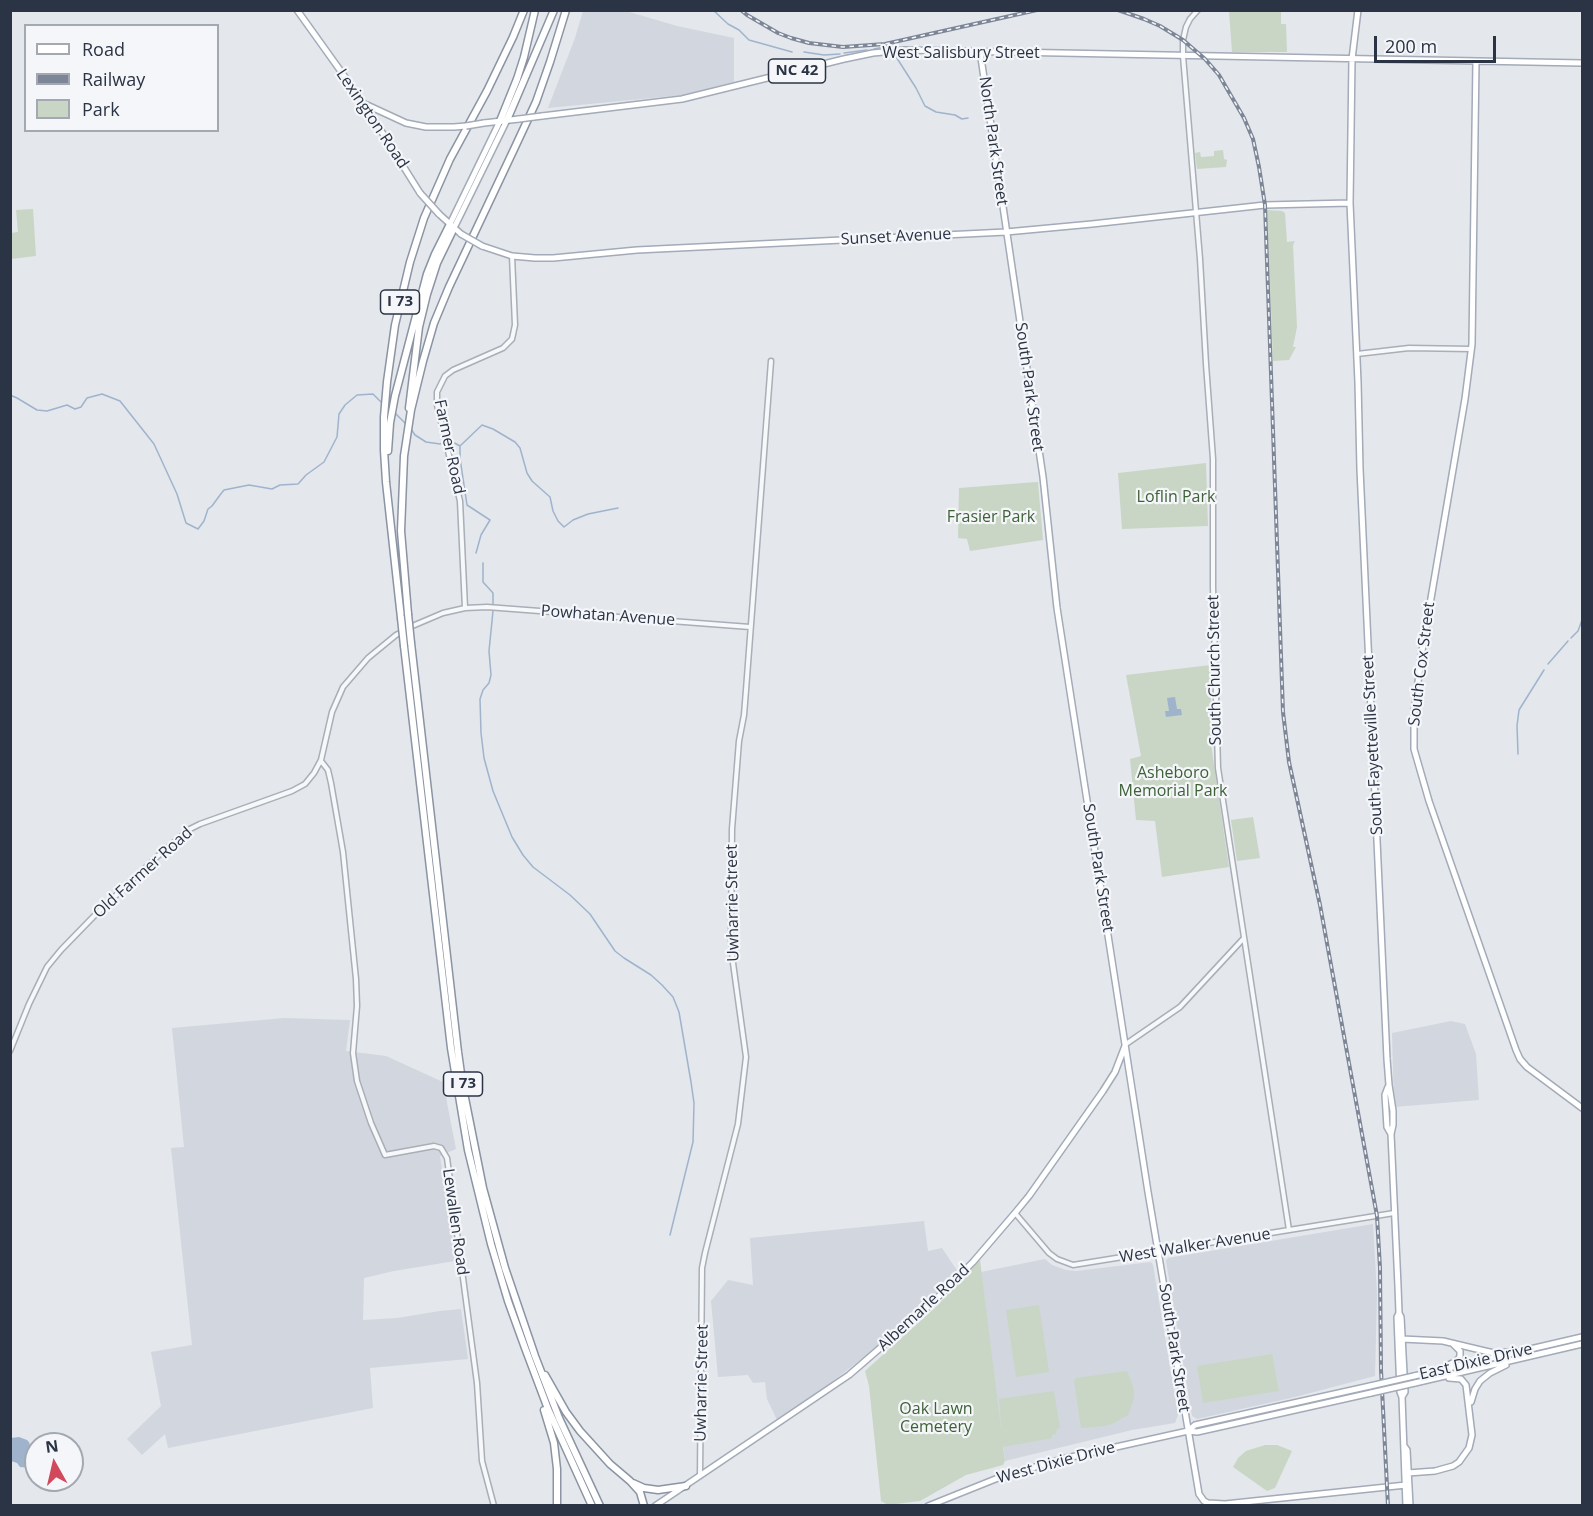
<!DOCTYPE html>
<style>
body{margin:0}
#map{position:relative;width:1593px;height:1516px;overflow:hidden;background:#e4e7ec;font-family:"Open Sans",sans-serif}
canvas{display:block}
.frame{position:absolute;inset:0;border:12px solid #2b3445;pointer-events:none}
.legend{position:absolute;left:24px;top:24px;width:195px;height:108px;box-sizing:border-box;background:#f4f6f9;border:2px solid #a4a8b1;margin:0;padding:8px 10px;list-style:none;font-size:18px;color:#2b3445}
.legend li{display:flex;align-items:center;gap:12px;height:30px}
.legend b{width:30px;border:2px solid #a4a8b1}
.north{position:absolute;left:24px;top:1432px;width:60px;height:60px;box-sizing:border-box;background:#f4f6f9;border:2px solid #a4a8b1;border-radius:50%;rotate:352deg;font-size:16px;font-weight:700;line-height:24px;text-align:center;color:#2b3445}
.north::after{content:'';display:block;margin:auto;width:21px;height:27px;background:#d1495b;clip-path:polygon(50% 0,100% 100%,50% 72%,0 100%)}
.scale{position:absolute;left:1374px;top:36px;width:122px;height:27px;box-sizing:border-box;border:3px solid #2b3445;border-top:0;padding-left:8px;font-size:18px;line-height:21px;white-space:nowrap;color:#2b3445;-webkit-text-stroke:4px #f4f6f9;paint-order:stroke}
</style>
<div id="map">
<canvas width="1593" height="1516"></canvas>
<div class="frame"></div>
<ul class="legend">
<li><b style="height:8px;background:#fff"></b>Road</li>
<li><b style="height:8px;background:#7d8696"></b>Railway</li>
<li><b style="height:16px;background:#c9d6c5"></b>Park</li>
</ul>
<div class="north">N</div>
<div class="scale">200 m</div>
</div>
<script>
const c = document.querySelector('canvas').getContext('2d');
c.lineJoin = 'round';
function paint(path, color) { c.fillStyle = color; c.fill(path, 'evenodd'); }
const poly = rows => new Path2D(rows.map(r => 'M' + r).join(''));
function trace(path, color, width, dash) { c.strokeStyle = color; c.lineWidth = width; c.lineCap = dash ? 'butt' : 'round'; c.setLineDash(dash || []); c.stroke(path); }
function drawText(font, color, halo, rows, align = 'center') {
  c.font = font + ' "Open Sans",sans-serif'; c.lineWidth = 4.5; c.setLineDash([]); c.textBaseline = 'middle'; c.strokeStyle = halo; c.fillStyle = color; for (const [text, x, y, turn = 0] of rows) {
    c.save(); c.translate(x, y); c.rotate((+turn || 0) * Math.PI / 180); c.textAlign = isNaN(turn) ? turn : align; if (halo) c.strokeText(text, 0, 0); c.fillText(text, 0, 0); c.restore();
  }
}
paint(poly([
 [583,11,626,11,677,26,734,38,734,82,683,95,548,108,575,38],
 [284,1018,350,1020,346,1051,386,1056,443,1082,456,1149,440,1156,450,1218,455,1261,394,1271,364,1278,363,1320,397,1318,440,1311,461,1309,468,1359,370,1368,373,1408,168,1448,165,1434,142,1455,127,1439,161,1406,151,1352,192,1345,171,1148,184,1147,172,1028],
 [1451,1021,1465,1024,1476,1054,1479,1100,1394,1107,1392,1033],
 [924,1221,928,1251,942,1248,958,1272,913,1315,864,1357,819,1392,777,1420,767,1399,765,1382,753,1383,748,1375,718,1377,711,1301,728,1280,753,1285,750,1238],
 [1373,1224,1377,1294,1375,1376,1295,1397,1197,1419,1192,1416,1166,1261,1168,1258],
 [1045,1259,1052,1265,1066,1270,1076,1271,1151,1262,1153,1265,1178,1415,1175,1423,1132,1430,1005,1461,981,1272]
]), '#d2d6de');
paint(poly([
 [1229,11,1281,11,1281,24,1286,24,1287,52,1232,52],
 [1223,150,1224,159,1227,160,1226,167,1197,169,1195,153,1200,152,1201,157,1214,156,1214,151],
 [33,209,36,256,11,259,11,233,18,232,16,210],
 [1267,210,1282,211,1285,213,1287,242,1295,241,1293,245,1297,327,1293,347,1296,347,1289,360,1273,361],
 [1206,463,1208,526,1122,529,1118,473],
 [1036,482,1038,482,1043,540,970,551,967,539,958,538,959,488],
 [1211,665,1211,744,1229,867,1162,877,1155,821,1136,820,1130,759,1141,756,1126,675],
 [1253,817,1260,858,1237,861,1231,820],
 [980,1260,1002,1435,999,1399,1054,1391,1060,1428,1057,1429,1056,1434,1052,1435,1052,1438,1003,1447,1005,1461,1003,1465,966,1475,920,1501,888,1505,881,1501,869,1386,865,1371,937,1306],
 [1039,1305,1049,1372,1016,1377,1006,1310],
 [1272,1354,1279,1391,1203,1403,1197,1366],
 [1127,1371,1133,1387,1134,1394,1133,1401,1128,1415,1114,1423,1105,1426,1081,1428,1074,1381,1076,1378],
 [1265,1445,1277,1445,1292,1451,1275,1488,1267,1491,1233,1467,1238,1458,1246,1451]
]), '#c9d6c5');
paint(poly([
 [1175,697,1177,709,1181,709,1182,715,1166,717,1165,711,1169,711,1167,698],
 [19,1437,27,1440,29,1442,36,1464,35,1467,31,1468,20,1467,17,1463,11,1461,11,1438]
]), '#9fb4cc');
trace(poly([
 [713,10,728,24,739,30,749,40,792,52],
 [874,49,884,47,890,48],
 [804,52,824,55,840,54],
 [893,52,916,88,925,106,936,112,955,115,962,119,968,118],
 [844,53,867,50],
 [10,395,17,398,37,410,47,411,67,405,75,409,81,407,87,398,102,394,120,401,154,444,177,494,186,523,198,529,204,521,208,509,212,506,220,495,224,490,249,485,272,489,280,485,298,484,306,475,324,462,337,437,339,414,345,405,357,395,373,394,383,404],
 [394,412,407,425],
 [411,429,415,435,426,442,440,444,449,440,460,446,482,425,493,429,515,442,520,448,527,473,532,481,550,497,553,511,558,521,564,527,573,520,588,514,618,508],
 [460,447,460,458,467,505,490,520,481,535,476,553],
 [483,563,483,582,493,593,493,604],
 [493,611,489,651,491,675,489,683,483,690,480,699,481,733,484,758,493,791,512,837,523,855,533,867,570,895,590,914,615,951,624,958,651,975,662,985,673,997,679,1012,691,1082,694,1103,693,1142,670,1235],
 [1571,638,1578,631,1582,620],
 [1548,664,1568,641],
 [1518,754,1517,726,1519,710,1544,670]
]), '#9fb4cc', 1.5);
const minor = poly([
 [1198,10,1190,19,1186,27,1183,40,1183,56,1200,259,1206,364,1213,459,1213,587,1218,768,1289,1230],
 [1357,354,1409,348,1471,349],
 [465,608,460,501,437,405,437,392,445,376,453,370,503,348,512,339,515,325,512,256],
 [410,627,443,613,465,608,487,607,750,627],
 [321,761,328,770,331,783,343,852,356,979,357,1006,353,1053,357,1081,371,1123,385,1155,434,1146,441,1148,447,1158,477,1383,482,1461,494,1506],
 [1126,1044,1180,1007,1244,938],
 [10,1051,29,1004,47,967,61,950,95,915,159,855,190,829,200,824,292,791,305,784,314,773,321,760,332,712,343,687,368,658,396,635,404,631],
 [1015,1213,1049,1253,1057,1259,1073,1265,1394,1213],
 [700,1475,702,1268,705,1253,738,1124,746,1057,733,963,731,939,732,829,739,741,744,715,746,690,771,361]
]);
const major = poly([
 [297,10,365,105,420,193],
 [1358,10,1352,59,1350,203,1358,382,1360,469,1387,1059,1389,1085,1393,1111,1393,1125,1391,1134,1398,1286,1399,1313,1397,1317,1400,1392,1402,1397,1406,1506],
 [980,51,1043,477,1057,608,1148,1192,1199,1494,1204,1501,1208,1503,1225,1504,1406,1485],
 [1476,61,1472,344,1465,399,1422,651,1414,713,1414,749,1429,801,1516,1050,1520,1059,1527,1067,1582,1108],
 [367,105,406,123,426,127,454,127,466,126],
 [542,116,682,99,844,59,873,53,904,50,1582,63],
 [484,123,519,119],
 [439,214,461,234],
 [450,224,500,121],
 [454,228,507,120],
 [482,246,512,256,535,258,553,258,637,250,1006,232,1092,224,1265,205,1350,203],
 [1388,1087,1385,1095,1387,1127,1391,1134],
 [1399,1313,1401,1317,1405,1392,1402,1397],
 [1402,1339,1443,1341,1485,1351,1494,1353,1508,1352],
 [1446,1366,1455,1362,1460,1357,1460,1351,1453,1344],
 [1414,1376,1582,1337],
 [1415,1383,1582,1344],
 [1471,1402,1475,1389,1480,1381,1490,1373,1506,1365],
 [1188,1431,1195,1425,1370,1386],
 [1404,1446,1407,1450,1410,1506],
 [1408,1473,1435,1471,1453,1466,1459,1462,1469,1448,1472,1435,1466,1385,1461,1379,1449,1378],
 [655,1506,849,1375,931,1304,973,1262,1015,1213,1029,1196,1103,1091,1115,1072,1125,1046],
 [928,1506,998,1478,1062,1459,1188,1431,1197,1432,1371,1393]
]);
const highway = poly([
 [507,120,554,10],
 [500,121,517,79,524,57,535,10],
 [409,408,419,327,427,294,437,263,454,228],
 [388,451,390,423,395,396,427,274,435,254,450,224],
 [408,614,401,531,404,456,411,410,423,361,434,323,449,287,516,145,536,102,550,62,566,10],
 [401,618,386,482,384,450,384,417,387,382,395,325,410,262,424,218,450,159,487,91,513,37,524,10],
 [411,643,458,1052,463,1088,483,1188,505,1268,535,1356,559,1418,600,1506],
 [404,646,451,1048,468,1150,491,1244,508,1301,525,1348,548,1409,592,1506],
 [545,1375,566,1412,580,1431,610,1464,630,1481,640,1492,644,1506],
 [544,1410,554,1443,557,1469,557,1506],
 [633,1483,644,1488,658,1490,686,1486]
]);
trace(minor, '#a9aeb7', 7);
trace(major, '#a3abb8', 8);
trace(highway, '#8b94a3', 9);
trace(minor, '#f7f8fa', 4);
trace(major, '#fff', 5);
trace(highway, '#fff', 6);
const rail = poly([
 [741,10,747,15,778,33,791,38,809,43,843,47,885,44,1037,10],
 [1118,10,1144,19,1160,26,1183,40,1205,59,1219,75,1244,118,1253,139,1259,167,1265,205,1283,712,1289,762,1320,905,1377,1216,1380,1268,1381,1370,1388,1506]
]);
trace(rail, '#7d8696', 4);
trace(rail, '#f4f6f9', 1.5, [4.5]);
const majorBridge = poly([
 [519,119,542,116],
 [466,126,484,123],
 [420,193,439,214],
 [461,234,482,246],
 [1370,1386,1414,1376],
 [1371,1393,1415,1383]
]);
const highwayBridge = poly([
 [408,614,411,643],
 [401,618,404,646]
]);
trace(majorBridge, '#a3abb8', 8, []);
trace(highwayBridge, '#8b94a3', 9, []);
trace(majorBridge, '#fff', 5);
trace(highwayBridge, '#fff', 6);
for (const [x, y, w] of [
 [797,71,57],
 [400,302,39],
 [463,1084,39]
]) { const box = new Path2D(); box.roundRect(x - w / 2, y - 12, w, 24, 4.5); c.fillStyle = '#f4f6f9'; c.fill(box); trace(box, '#2b3445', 1.5); }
drawText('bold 15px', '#2b3445', null, [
 ["NC 42",797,71],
 ["I 73",400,302],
 ["I 73",463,1084]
]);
drawText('16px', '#2b3445', '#f4f6f9', [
 ["West Salisbury Street",961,53],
 ["Lexington Road",372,119,56],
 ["North Park Street",993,141,82],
 ["Sunset Avenue",896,237,-3],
 ["South Park Street",1029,387,82],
 ["Farmer Road",449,447,78],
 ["Powhatan Avenue",608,616,4],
 ["South Cox Street",1422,664,-83],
 ["South Church Street",1215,670,-91],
 ["South Fayetteville Street",1373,745,-93],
 ["South Park Street",1098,868,81],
 ["Old Farmer Road",143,873,-42],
 ["Uwharrie Street",733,903,-91],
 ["Lewallen Road",455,1222,82],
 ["West Walker Avenue",1195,1246,-9],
 ["Albemarle Road",924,1308,-43],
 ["South Park Street",1174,1348,81],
 ["East Dixie Drive",1476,1362,-13],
 ["Uwharrie Street",702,1383,-89],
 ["West Dixie Drive",1056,1463,-15]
]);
drawText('16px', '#3f6138', '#f4f6f9', [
 ["Loflin Park",1176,497],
 ["Frasier Park",991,517],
 ["Asheboro",1173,773],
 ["Memorial Park",1173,791],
 ["Oak Lawn",936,1409],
 ["Cemetery",936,1427]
]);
</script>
